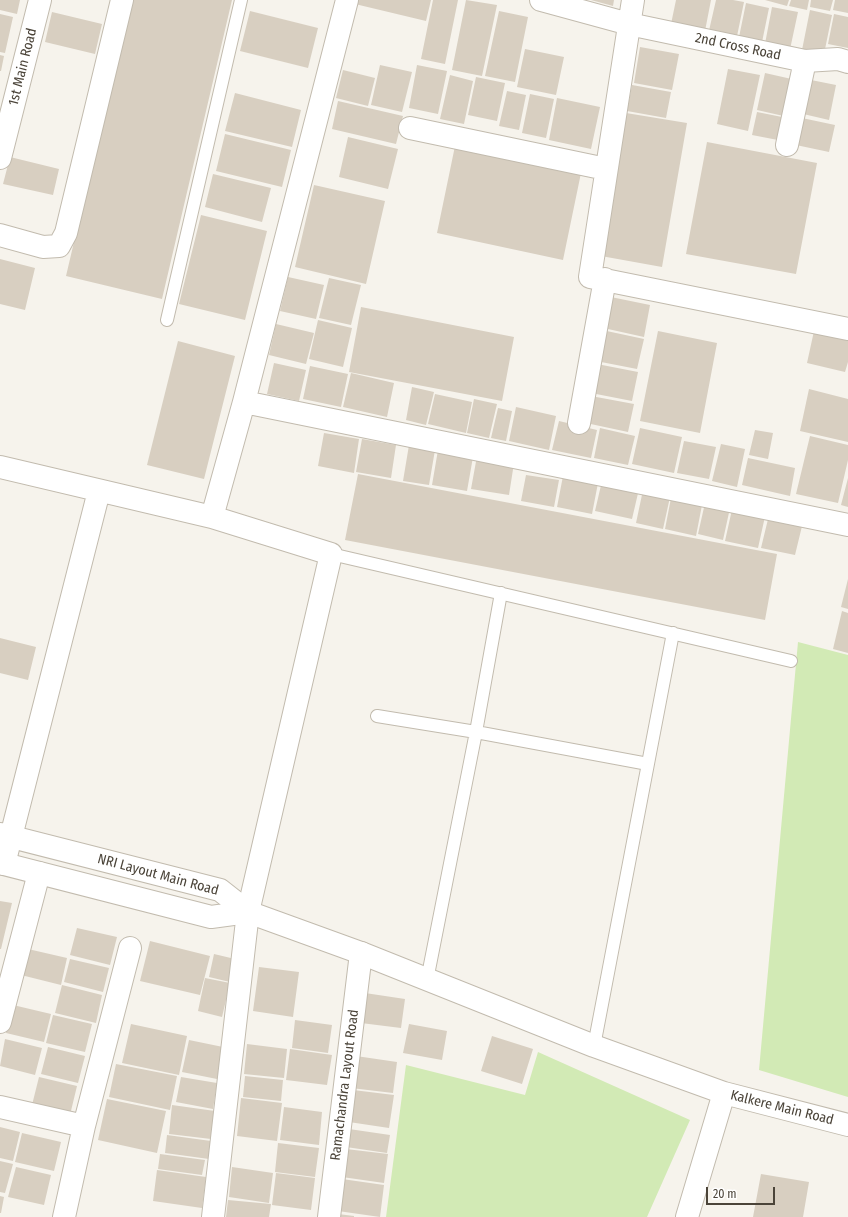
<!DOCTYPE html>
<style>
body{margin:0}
#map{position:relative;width:848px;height:1217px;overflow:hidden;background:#f6f3ec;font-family:"Fira Sans Condensed",sans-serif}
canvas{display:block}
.scale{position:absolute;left:706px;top:1187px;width:69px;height:18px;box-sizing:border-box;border:2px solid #4b4439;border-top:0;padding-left:5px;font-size:12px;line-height:14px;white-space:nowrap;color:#4b4439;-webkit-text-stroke:3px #fff;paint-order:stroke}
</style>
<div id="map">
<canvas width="848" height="1217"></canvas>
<div class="scale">20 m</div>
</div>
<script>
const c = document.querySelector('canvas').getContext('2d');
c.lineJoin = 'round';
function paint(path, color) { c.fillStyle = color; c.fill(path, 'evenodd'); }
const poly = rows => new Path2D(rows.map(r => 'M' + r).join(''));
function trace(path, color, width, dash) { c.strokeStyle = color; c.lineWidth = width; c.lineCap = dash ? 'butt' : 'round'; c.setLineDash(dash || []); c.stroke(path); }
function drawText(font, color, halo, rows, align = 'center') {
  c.font = font + ' "Fira Sans Condensed",sans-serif'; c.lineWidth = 3; c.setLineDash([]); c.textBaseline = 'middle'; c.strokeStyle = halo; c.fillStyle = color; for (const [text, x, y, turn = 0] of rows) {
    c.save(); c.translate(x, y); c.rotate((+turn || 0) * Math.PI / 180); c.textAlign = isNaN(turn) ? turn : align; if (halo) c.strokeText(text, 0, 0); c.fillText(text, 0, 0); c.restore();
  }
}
paint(poly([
 [798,642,848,655,848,1097,759,1070],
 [538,1052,690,1120,647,1217,386,1217,406,1065,525,1095]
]), '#d2eab5');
paint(poly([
 [0,0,20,0,17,14,0,10],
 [131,0,232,0,162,299,66,276],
 [356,0,431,0,426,21,355,4],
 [433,0,458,0,445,64,421,59],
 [466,0,497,5,482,76,452,70],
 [591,0,614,0,613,6],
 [676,0,711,0,705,31,671,24],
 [716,0,733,0,744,2,736,41,708,35],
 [765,0,789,0,787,6],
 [791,0,809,0,807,10,789,6],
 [811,0,833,0,830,11,810,7],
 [835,0,848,0,848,13,833,10],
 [746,3,769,8,761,47,738,42],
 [772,7,798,12,789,54,764,49],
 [810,10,832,15,824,54,802,50],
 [250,11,318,28,308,68,240,51],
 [499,11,528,17,515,82,485,76],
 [52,12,102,24,95,54,45,42],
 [0,14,13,17,5,53,0,52],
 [834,14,848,17,848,48,828,44],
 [640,47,679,54,672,90,634,83],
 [525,49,564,57,556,95,517,87],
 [0,55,4,56,1,71,0,71],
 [380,65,412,72,402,112,371,105],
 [417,65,447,71,438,114,409,108],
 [728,69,760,75,748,131,717,124],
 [343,70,375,78,368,106,336,98],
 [765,73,796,80,788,117,757,110],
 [450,75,473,81,464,124,440,119],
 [476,77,505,83,497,121,468,115],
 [806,79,836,85,829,120,799,113],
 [632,85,671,92,666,118,627,111],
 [507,91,526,95,519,130,499,126],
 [235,93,301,110,292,147,225,131],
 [530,94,554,99,546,138,522,133],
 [557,98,600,107,591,149,549,140],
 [338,101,403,116,396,144,332,129],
 [757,112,787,118,783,141,752,135],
 [626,113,687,123,662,267,601,256],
 [802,118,835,125,829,152,796,145],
 [225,134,291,150,282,187,216,171],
 [348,137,398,149,388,189,339,177],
 [707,142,817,163,796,274,686,254],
 [455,146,581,173,563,260,437,233],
 [10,157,59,169,53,195,3,184],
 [213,174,271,188,262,222,205,207],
 [314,185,385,201,366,284,295,267],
 [201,215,267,231,245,320,179,304],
 [0,259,35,268,25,310,0,304],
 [288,277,324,285,316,319,280,311],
 [329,278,361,285,351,325,319,318],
 [606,296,650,305,644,337,599,327],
 [361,307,514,337,502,401,349,372],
 [318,320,352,328,343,367,309,359],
 [276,324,314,333,306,364,269,355],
 [602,330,644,339,637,369,596,361],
 [658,331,717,343,700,433,640,421],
 [814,331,848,339,848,362,845,372,807,363],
 [178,341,235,356,204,479,147,465],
 [274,363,306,370,299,401,267,394],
 [597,364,638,372,632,401,591,393],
 [310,366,348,374,341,407,303,399],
 [351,373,394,383,387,417,343,407],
 [412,387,434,392,426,425,406,420],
 [809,389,848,399,848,442,800,431],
 [435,394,472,402,466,433,428,424],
 [591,396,634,404,628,432,586,423],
 [474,399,497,404,489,438,467,433],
 [516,407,556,416,549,450,509,441],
 [498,408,512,411,506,441,491,438],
 [559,421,597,430,591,458,552,450],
 [600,428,635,436,628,465,594,458],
 [640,428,682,437,674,473,632,464],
 [755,430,773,433,768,459,749,455],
 [324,433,359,439,354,473,318,466],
 [810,436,848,445,848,460,838,503,796,494],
 [362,439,396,445,391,478,356,472],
 [684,441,716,447,709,479,677,473],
 [721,444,745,449,737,487,712,481],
 [409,445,435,450,429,485,403,481],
 [438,450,473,457,467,491,432,485],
 [477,456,514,463,509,495,471,489],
 [748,458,795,468,790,496,742,485],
 [358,474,777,554,765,620,345,540],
 [526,475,559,480,554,507,521,501],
 [563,476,598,483,592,514,557,507],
 [848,478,848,507,841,505],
 [602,481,639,489,632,519,595,511],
 [643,490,670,497,663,529,636,523],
 [671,498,702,505,696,536,665,529],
 [705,503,730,508,723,540,698,534],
 [733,505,766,512,758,548,725,541],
 [769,515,803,522,795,555,761,548],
 [848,579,848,609,841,607],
 [842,611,848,613,848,653,833,649],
 [0,638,36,647,28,680,0,673],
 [0,901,12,903,1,949,0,949],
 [77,928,117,937,110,965,70,955],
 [150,941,210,956,200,995,140,981],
 [28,949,67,958,61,985,21,975],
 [214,954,235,959,230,982,209,977],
 [70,959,109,968,103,992,64,982],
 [259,967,299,972,293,1017,253,1011],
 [205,978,230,983,222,1017,198,1011],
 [62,985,102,995,96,1023,55,1013],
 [365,993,405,999,401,1028,361,1023],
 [13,1005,51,1014,44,1042,6,1033],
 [53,1015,92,1024,85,1052,46,1043],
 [295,1020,332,1025,328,1053,292,1048],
 [131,1024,187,1036,179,1075,122,1063],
 [409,1024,447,1031,442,1060,403,1053],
 [492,1036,533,1049,522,1084,481,1071],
 [5,1039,42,1048,35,1075,0,1066],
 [189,1040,223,1047,217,1079,182,1072],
 [247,1044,287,1049,284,1078,244,1074],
 [48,1047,85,1056,78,1083,41,1074],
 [290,1049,332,1055,327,1085,286,1080],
 [356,1056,397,1062,393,1093,351,1088],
 [116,1064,177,1076,170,1110,109,1097],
 [245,1076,283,1080,281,1101,243,1097],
 [39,1077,77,1086,70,1115,32,1105],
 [181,1077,217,1083,213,1109,176,1102],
 [353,1090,394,1095,389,1128,349,1122],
 [241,1098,282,1103,277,1141,237,1136],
 [107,1099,166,1111,157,1153,98,1140],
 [172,1105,215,1111,211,1139,169,1134],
 [284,1107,322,1112,319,1145,280,1140],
 [0,1127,20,1132,13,1161,0,1158],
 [349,1129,390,1135,387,1153,346,1147],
 [22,1133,61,1142,54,1171,15,1162],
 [167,1135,211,1141,209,1159,165,1153],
 [278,1143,319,1148,315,1177,275,1172],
 [346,1149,388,1154,384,1183,342,1177],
 [160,1154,205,1160,202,1175,158,1169],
 [0,1161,13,1164,5,1193,0,1192],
 [16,1167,51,1175,44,1205,8,1197],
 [232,1167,273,1173,269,1203,229,1197],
 [157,1170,206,1177,202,1208,153,1201],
 [276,1173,315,1178,311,1210,272,1205],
 [761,1174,809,1182,803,1217,753,1217],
 [342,1179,384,1185,380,1217,338,1211],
 [0,1196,4,1197,1,1213,0,1213],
 [228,1200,271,1204,269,1217,226,1217],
 [338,1214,354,1216,354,1217,338,1217]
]), '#d8cfc1');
const service = poly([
 [167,320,241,0],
 [331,554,791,661],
 [377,716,476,732,648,764],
 [427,980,476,732,501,593],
 [594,1046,673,633]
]);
const minor = poly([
 [541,0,629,24,805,61,838,59,848,62],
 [633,0,590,277,848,329],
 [410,128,606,169],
 [787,145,805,61],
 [0,158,40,0],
 [0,235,43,247,59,246,66,233,122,0],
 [244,402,848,525],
 [579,423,605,279],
 [0,467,212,517,331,554,248,912,213,1217],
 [212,517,244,402,347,0],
 [4,864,99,491],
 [0,1022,39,873],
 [0,1107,84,1126],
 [64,1217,84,1126,130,948],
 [329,1217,361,953]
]);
const tertiary = poly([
 [0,834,220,890,248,912,361,953,594,1046,724,1093],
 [0,863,211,917,248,912],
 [687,1217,724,1093,848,1125]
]);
trace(service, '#c2bbae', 14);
trace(minor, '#c2bbae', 24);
trace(tertiary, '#c2bbae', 24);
trace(service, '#fff', 12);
trace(minor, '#fff', 22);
trace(tertiary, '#fff', 22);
drawText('14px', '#4b4439', '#fff', [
 ["2nd Cross Road",738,47,12],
 ["1st Main Road",23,67,-76],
 ["NRI Layout Main Road",158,875,15],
 ["Ramachandra Layout Road",345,1085,-83],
 ["Kalkere Main Road",782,1108,14]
]);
</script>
